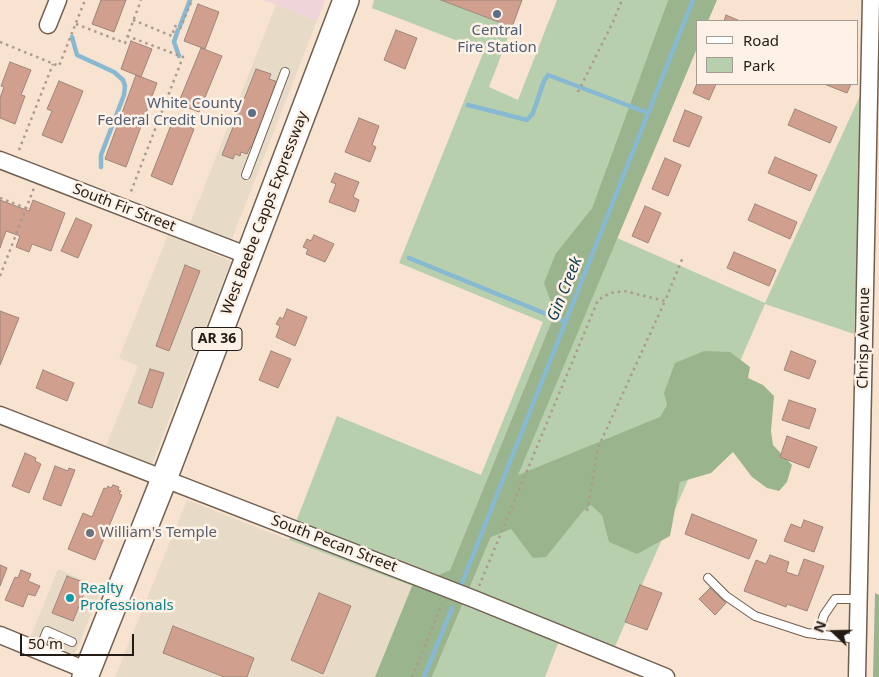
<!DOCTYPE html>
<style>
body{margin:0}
#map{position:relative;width:879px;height:677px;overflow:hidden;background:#f8e2d0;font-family:"Noto Sans",sans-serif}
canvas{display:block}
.legend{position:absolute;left:696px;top:20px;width:162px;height:65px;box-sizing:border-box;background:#fef1e6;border:1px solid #a69b92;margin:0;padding:6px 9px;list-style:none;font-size:15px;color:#231b15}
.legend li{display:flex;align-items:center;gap:10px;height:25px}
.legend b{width:25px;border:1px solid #a69b92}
.north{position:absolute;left:809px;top:607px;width:50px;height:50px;-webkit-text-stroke:4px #fef1e6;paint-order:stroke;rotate:291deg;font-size:14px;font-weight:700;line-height:20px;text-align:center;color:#231b15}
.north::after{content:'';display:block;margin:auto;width:18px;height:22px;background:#231b15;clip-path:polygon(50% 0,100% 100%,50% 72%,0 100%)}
.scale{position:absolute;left:20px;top:634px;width:114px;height:22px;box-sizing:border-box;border:2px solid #231b15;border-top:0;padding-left:6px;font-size:15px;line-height:18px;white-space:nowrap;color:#231b15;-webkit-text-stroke:4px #fef1e6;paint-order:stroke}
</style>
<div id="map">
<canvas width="879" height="677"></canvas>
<ul class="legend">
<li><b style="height:6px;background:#fff"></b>Road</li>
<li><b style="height:14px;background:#b8cfae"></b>Park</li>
</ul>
<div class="north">N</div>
<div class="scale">50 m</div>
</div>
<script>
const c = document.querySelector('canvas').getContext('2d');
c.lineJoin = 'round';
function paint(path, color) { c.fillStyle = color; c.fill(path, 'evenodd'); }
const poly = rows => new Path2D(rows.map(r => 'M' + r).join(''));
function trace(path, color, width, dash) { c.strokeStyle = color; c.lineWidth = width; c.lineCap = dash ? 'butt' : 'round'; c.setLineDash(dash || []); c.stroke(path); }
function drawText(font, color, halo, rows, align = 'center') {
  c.font = font + ' "Noto Sans",sans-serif'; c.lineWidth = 5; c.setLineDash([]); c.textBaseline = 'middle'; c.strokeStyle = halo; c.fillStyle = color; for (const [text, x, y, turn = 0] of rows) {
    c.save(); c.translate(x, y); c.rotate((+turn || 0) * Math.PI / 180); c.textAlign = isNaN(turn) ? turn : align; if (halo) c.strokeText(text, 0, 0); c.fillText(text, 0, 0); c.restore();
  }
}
paint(poly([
 [276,5,317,21,230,244,188,228],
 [168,235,231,261,152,464,106,446,138,366,119,358],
 [187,500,289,540,412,586,375,677,115,677],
 [58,569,102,588,74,656,30,638]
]), '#e7dbc7');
paint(poly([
 [264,0,325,0,317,21]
]), '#efd5da');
paint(poly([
 [374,0,441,0,512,27,489,87,518,100,557,0,668,0,592,208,556,253,555,313,450,570,412,586,289,540,337,416,481,475,543,322,399,263,484,51,372,8],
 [864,87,854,334,765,304,613,651,468,592,617,238,765,303],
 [463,604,559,641,545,677,432,677]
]), '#b8cfae');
paint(poly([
 [668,0,717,0,708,21,698,21,698,46,518,475,660,417,667,405,664,393,675,363,704,351,730,352,750,367,748,378,763,385,774,396,771,431,773,445,792,465,787,482,779,491,767,488,752,477,733,452,711,473,680,482,670,536,637,554,609,542,602,515,591,505,583,511,546,557,533,558,511,529,491,537,432,677,375,677,412,586,450,570,555,313,544,283,556,253,592,208],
 [875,593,879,595,879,677,873,677]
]), '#9ab58d');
trace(poly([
 [180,26,190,0],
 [178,30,174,42,179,56],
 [72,37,77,55,114,72,123,80,125,86,124,95,101,155,101,167],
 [468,105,527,120,533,113,544,81,548,75,648,113],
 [409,258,566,322],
 [460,588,693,0],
 [424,677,452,608]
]), '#87b9d2', 4.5);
const building = poly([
 [101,0,126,0,114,32,92,24,101,0],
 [441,0,522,0,512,27,441,0],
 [198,4,219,12,205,49,184,41,198,4],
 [726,15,740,21,724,21,726,15],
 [396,30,417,38,405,69,384,60,396,30],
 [131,41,152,49,141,77,121,69,131,41],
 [201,48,222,56,199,112,178,104,201,48],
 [10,62,31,70,21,95,25,96,15,124,0,118,0,98,4,87,1,86,10,62],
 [256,69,271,74,269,79,278,82,257,134,265,137,260,149,254,146,253,148,250,147,247,154,241,152,240,156,235,154,233,159,222,155,256,69],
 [136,75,157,83,126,167,105,159,136,75],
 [59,81,83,91,62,143,42,135,52,111,47,109,59,81],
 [698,81,698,84,716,84,709,100,693,93,698,81],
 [824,84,851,84,847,93,824,84],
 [795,109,837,127,830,143,788,125,795,109],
 [685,110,702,117,689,147,673,141,685,110],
 [359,118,379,126,372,145,376,147,370,162,345,152,359,118],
 [173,120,194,129,172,185,151,176,173,120],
 [775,157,817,175,810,191,768,173,775,157],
 [665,158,681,165,668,196,652,189,665,158],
 [335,173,359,182,353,197,359,200,355,212,329,202,336,184,331,182,335,173],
 [0,200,29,211,33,200,65,213,51,251,32,244,29,252,16,247,20,236,6,231,0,248,0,200],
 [755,204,797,222,790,239,748,220,755,204],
 [645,206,661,213,648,243,632,236,645,206],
 [76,218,92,225,78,258,61,251,76,218],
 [314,235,334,244,325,262,306,254,308,249,303,247,307,239,311,241,314,235],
 [734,252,776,270,769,286,727,268,734,252],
 [185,265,200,271,169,351,156,346,185,265],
 [287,309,307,317,295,346,276,337,280,326,276,324,280,317,283,319,287,309],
 [0,311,19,318,0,365,0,311],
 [271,351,291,359,278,388,259,380,271,351],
 [791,351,816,361,809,379,784,370,791,351],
 [150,369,164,373,152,408,138,403,150,369],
 [43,370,74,383,67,401,36,388,43,370],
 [789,400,816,409,809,429,782,420,789,400],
 [787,436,817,447,809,468,780,457,787,436],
 [25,453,36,458,35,461,41,464,29,493,12,486,25,453],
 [55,466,68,471,69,468,75,470,61,506,43,499,55,466],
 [113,485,119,487,118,490,121,491,119,494,122,495,95,560,68,549,83,513,92,517,104,488,106,489,108,486,111,488,113,485],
 [692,514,757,540,749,559,685,534,692,514],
 [804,520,823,527,814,552,784,541,791,524,801,528,804,520],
 [770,555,789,562,786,572,798,576,804,559,824,566,807,611,787,604,786,607,744,591,756,560,766,564,770,555],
 [0,565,7,568,0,586,0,565],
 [21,570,31,574,28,581,40,586,35,596,28,594,23,607,5,600,15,577,18,578,21,570],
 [67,576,88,584,73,621,52,613,67,576],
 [640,585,662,593,647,630,625,622,640,585],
 [710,588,726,603,715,615,699,599,710,588],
 [319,593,351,606,323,674,291,660,319,593],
 [173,626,254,658,247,677,224,677,163,653,173,626]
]);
paint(building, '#d09f8d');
trace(building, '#9f867c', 1);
const service = poly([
 [246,175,285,72],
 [708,578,726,596,755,616,807,633,858,639],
 [818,635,824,615,835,599,859,599],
 [39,651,47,631,72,642]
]);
const minor = poly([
 [48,25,58,0],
 [0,160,249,256],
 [0,415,474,599,666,677],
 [0,635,88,671],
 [857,677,871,0]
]);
const primary = poly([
 [85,677,164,479,346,0]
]);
trace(service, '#715f4f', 10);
trace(minor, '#715f4f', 19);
trace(primary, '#715f4f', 28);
trace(poly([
 [133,20,172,36,175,26,180,29,192,0],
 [76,24,125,43,141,0],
 [127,36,183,57,130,194],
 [0,42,59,66,85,0],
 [578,92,613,22,622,0],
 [19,150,53,64],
 [0,198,26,208],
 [0,276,34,188],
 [587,511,598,448,665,301],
 [479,586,598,300,610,293,624,291,665,301,683,257],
 [412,677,442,604]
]), '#ac9b8d', 2.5, [2.5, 4]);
trace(service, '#fff', 8);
trace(minor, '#fff', 16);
trace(primary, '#fff', 25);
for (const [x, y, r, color] of [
 [497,14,5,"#5c6f8a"],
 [252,113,5,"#5c6f8a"],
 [90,533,5,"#6b7280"],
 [70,598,5,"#0f9aa8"]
]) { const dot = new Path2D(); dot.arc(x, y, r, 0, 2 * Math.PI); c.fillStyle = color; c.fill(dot); trace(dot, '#fef1e6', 2); }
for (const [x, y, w] of [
 [217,339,50]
]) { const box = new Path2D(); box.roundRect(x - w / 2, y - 11.5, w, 23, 4); c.fillStyle = '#fef1e6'; c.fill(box); trace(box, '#231b15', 1); }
drawText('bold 14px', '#231b15', null, [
 ["AR 36",217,339]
]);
drawText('15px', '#4e5e75', '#fef1e6', [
 ["Central",497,31],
 ["Fire Station",497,48],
 ["White County",242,104,"right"],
 ["Federal Credit Union",242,121,"right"]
]);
drawText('15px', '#231b15', '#fef1e6', [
 ["South Fir Street",124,208,21],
 ["West Beebe Capps Expressway",265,213,-69],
 ["Chrisp Avenue",864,338,-89],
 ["South Pecan Street",334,544,21]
]);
drawText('15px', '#5b616d', '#fef1e6', [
 ["William's Temple",100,533]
], 'left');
drawText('15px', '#0d838f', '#fef1e6', [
 ["Realty",80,589],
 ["Professionals",80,606]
], 'left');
drawText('italic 16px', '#133d50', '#fef1e6', [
 ["Gin Creek",565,289,-68]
]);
</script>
